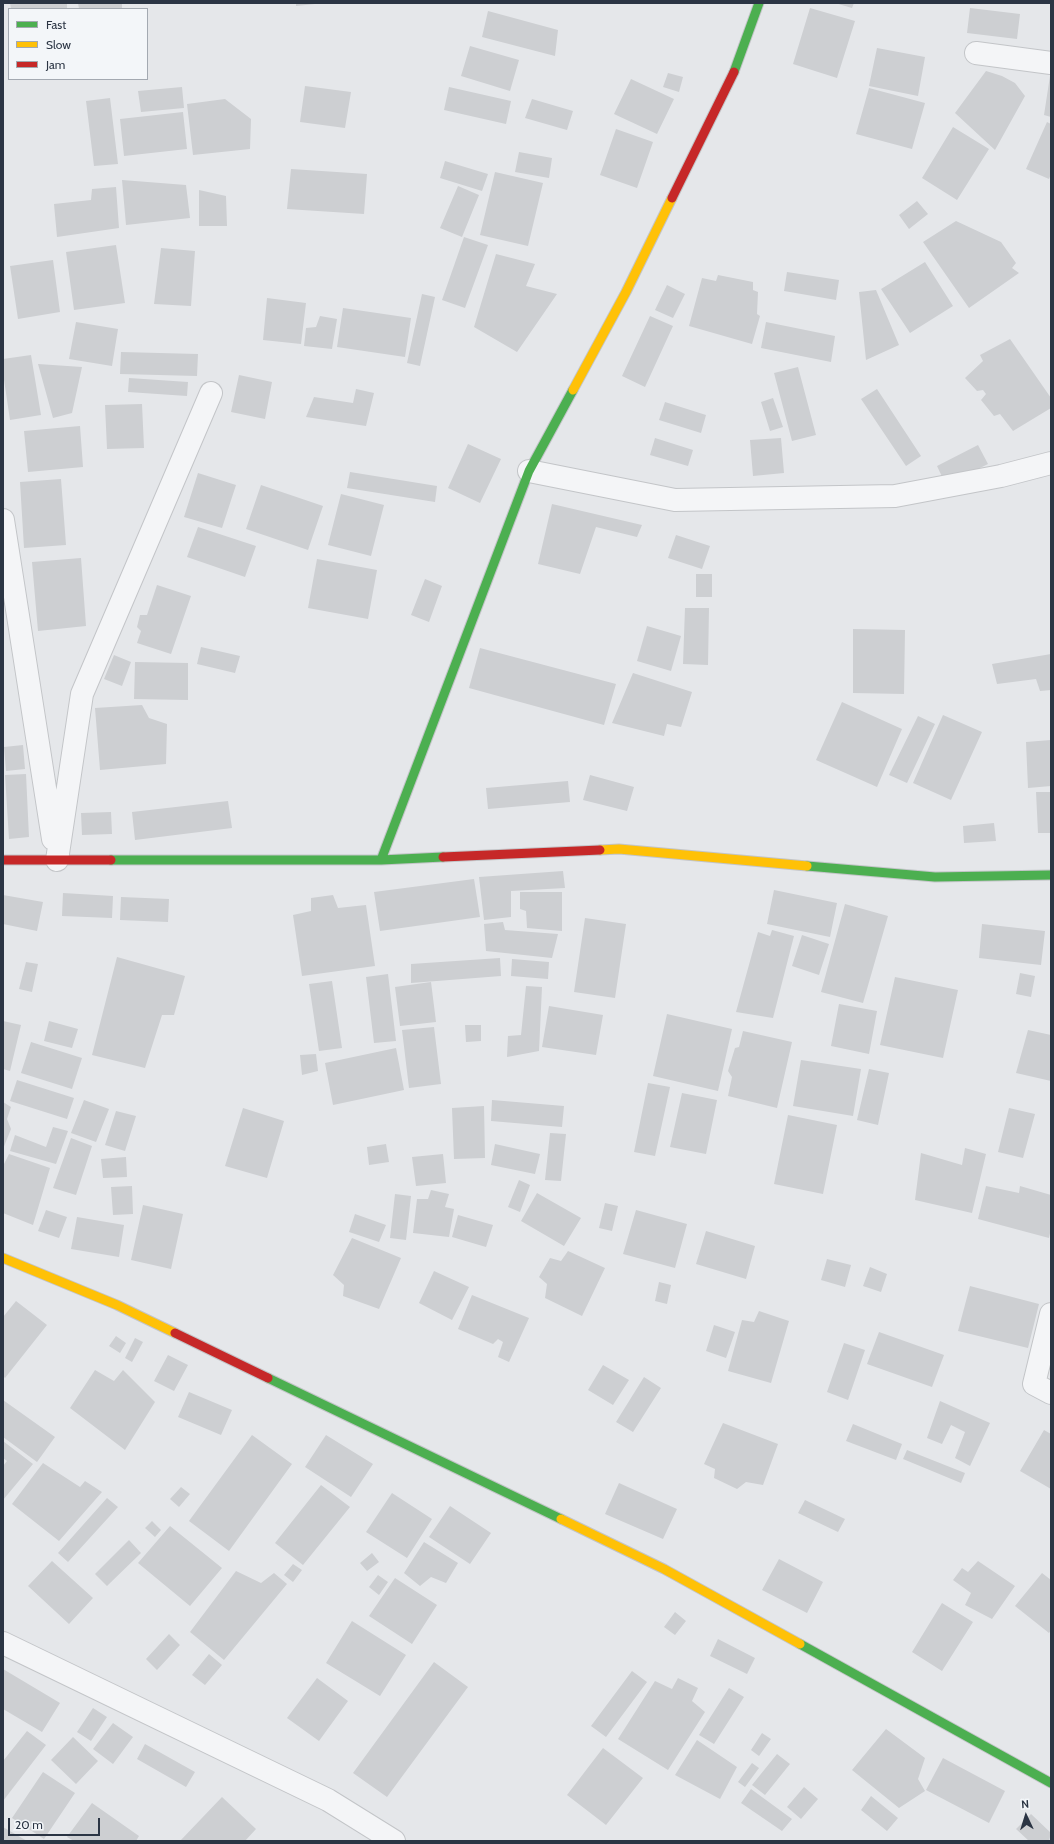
<!DOCTYPE html>
<style>
body{margin:0}
#map{position:relative;width:1054px;height:1844px;overflow:hidden;background:#e5e7ea;font-family:Cabin,sans-serif}
canvas{display:block}
.frame{position:absolute;inset:0;border:4px solid #2b3544;pointer-events:none}
.legend{position:absolute;left:8px;top:8px;width:140px;height:72px;box-sizing:border-box;background:#f3f6f9;border:1px solid #a3a9b1;margin:0;padding:5px 7px;list-style:none;font-size:12px;color:#2b3544}
.legend li{display:flex;align-items:center;gap:8px;height:20px}
.legend b{width:20px;border:1px solid #a3a9b1}
.north{position:absolute;left:1006px;top:1796px;width:40px;height:40px;-webkit-text-stroke:3px #f3f6f9;paint-order:stroke;rotate:356deg;font-size:11px;font-weight:700;line-height:16px;text-align:center;color:#2b3544}
.north::after{content:'';display:block;margin:auto;width:14px;height:18px;background:#2b3544;clip-path:polygon(50% 0,100% 100%,50% 72%,0 100%)}
.scale{position:absolute;left:8px;top:1818px;width:92px;height:18px;box-sizing:border-box;border:2px solid #2b3544;border-top:0;padding-left:5px;font-size:12px;line-height:14px;white-space:nowrap;color:#2b3544;-webkit-text-stroke:3px #f3f6f9;paint-order:stroke}
</style>
<div id="map">
<canvas width="1054" height="1844"></canvas>
<div class="frame"></div>
<ul class="legend">
<li><b style="height:5px;background:#4caf50"></b>Fast</li>
<li><b style="height:5px;background:#ffc107"></b>Slow</li>
<li><b style="height:5px;background:#c62828"></b>Jam</li>
</ul>
<div class="north">N</div>
<div class="scale">20 m</div>
</div>
<script>
const c = document.querySelector('canvas').getContext('2d');
c.lineJoin = 'round';
function paint(path, color) { c.fillStyle = color; c.fill(path, 'evenodd'); }
const poly = rows => new Path2D(rows.map(r => 'M' + r).join(''));
function trace(path, color, width, dash) { c.strokeStyle = color; c.lineWidth = width; c.lineCap = dash ? 'butt' : 'round'; c.setLineDash(dash || []); c.stroke(path); }
paint(poly([
 [10,3,67,3,67,9,11,9],
 [78,3,122,3,122,9,79,9],
 [296,3,315,3,315,4,296,6],
 [835,3,854,3,852,8],
 [810,8,855,21,837,78,793,64],
 [970,8,1020,14,1017,39,967,33],
 [488,11,558,30,555,56,482,37],
 [470,46,519,60,510,91,461,76],
 [877,48,925,57,918,96,869,86],
 [986,71,1002,76,1015,83,1025,96,995,150,955,113],
 [668,73,683,77,679,92,663,87],
 [1050,76,1051,76,1051,117,1044,115],
 [631,79,674,99,657,134,614,114],
 [305,86,351,92,345,128,300,122],
 [182,87,184,108,141,112,138,91],
 [449,87,511,101,506,124,444,110],
 [869,88,925,103,912,149,856,134],
 [110,98,118,164,94,166,86,101],
 [225,99,251,119,250,149,193,155,187,104],
 [532,99,573,111,567,130,525,118],
 [183,112,187,149,124,156,120,119],
 [1047,122,1051,124,1051,174,1049,179,1026,169],
 [953,127,989,149,957,200,922,178],
 [616,129,653,142,637,188,600,175],
 [519,152,552,158,549,178,515,172],
 [445,161,488,174,482,191,440,178],
 [291,169,367,174,364,214,287,209],
 [495,172,543,183,528,246,480,235],
 [122,180,186,185,190,218,126,225],
 [458,186,479,195,462,237,440,228],
 [116,187,119,228,57,237,54,204,91,200,92,189],
 [199,190,226,196,227,226,199,226],
 [917,201,928,214,909,229,899,215],
 [956,221,1001,242,1016,263,1012,268,1019,273,969,308,923,242],
 [464,237,488,245,465,308,442,300],
 [116,245,125,303,74,310,66,252],
 [161,248,195,251,191,306,154,304],
 [496,254,535,264,526,286,557,294,517,352,474,327],
 [53,260,60,312,18,319,10,266],
 [925,262,953,306,910,333,881,289],
 [787,272,839,280,836,300,784,291],
 [718,275,753,282,753,290,758,292,757,314,760,316,752,344,689,326,702,278,716,281],
 [667,285,685,294,673,318,655,310],
 [876,290,899,345,866,360,859,292],
 [422,294,435,297,420,366,407,363],
 [267,298,306,303,301,344,263,340],
 [343,308,411,318,405,357,337,347],
 [320,316,337,319,332,349,304,346,306,328,316,327],
 [650,316,673,326,645,387,622,376],
 [76,322,118,329,112,366,69,359],
 [766,322,835,336,831,362,761,348],
 [1010,339,1051,398,1051,408,1013,431,1000,414,994,416,981,400,986,394,983,390,977,391,965,378,983,361,980,355],
 [121,352,198,354,197,376,120,374],
 [31,355,41,415,10,420,3,373,3,359],
 [38,364,82,367,72,413,53,418],
 [798,367,816,435,792,441,774,373],
 [239,375,272,382,265,419,231,412],
 [129,378,188,382,187,396,128,392],
 [356,389,374,393,366,426,306,417,314,397,353,403],
 [877,389,921,456,906,466,861,399],
 [773,398,783,427,770,431,761,402],
 [665,402,706,415,701,433,659,420],
 [142,404,144,448,107,449,105,405],
 [80,426,83,467,28,472,24,431],
 [655,438,693,450,688,466,650,455],
 [781,438,784,473,753,476,750,440],
 [468,444,501,459,480,503,448,488],
 [978,445,988,464,946,485,937,466],
 [350,472,437,486,435,502,347,488],
 [198,473,236,485,222,528,184,517],
 [61,479,66,545,24,548,20,482],
 [261,485,323,506,308,550,246,529],
 [341,494,384,505,371,556,328,545],
 [552,504,642,525,637,537,596,527,580,574,538,564],
 [198,527,256,546,245,577,187,557],
 [676,535,710,546,702,569,668,558],
 [81,558,86,626,38,631,32,562],
 [317,559,377,570,368,619,308,608],
 [696,574,712,574,712,597,696,597],
 [425,579,442,586,429,622,411,615],
 [157,585,191,596,171,654,137,643,141,631,137,627,140,615,147,615],
 [685,608,709,608,708,665,683,664],
 [647,626,681,636,671,671,637,661],
 [853,629,905,630,904,694,853,693],
 [201,647,240,656,235,673,197,664],
 [480,648,616,684,604,725,469,688],
 [1051,654,1051,690,1040,691,1036,679,997,684,992,664],
 [114,655,131,662,122,686,104,679],
 [135,662,188,663,188,700,134,699],
 [633,673,692,692,681,727,667,724,664,736,612,723],
 [842,702,902,729,877,787,816,760],
 [142,705,149,718,167,724,166,764,100,770,95,708],
 [943,715,982,732,951,800,913,783],
 [918,716,935,724,907,783,889,775],
 [1051,740,1051,786,1028,788,1026,742],
 [23,745,25,769,6,771,4,747],
 [26,774,29,837,9,839,5,775],
 [590,775,634,787,627,811,583,800],
 [568,781,570,802,488,809,486,788],
 [1036,792,1051,792,1051,833,1038,833],
 [228,801,232,828,135,840,132,812],
 [111,812,112,834,82,835,81,813],
 [994,823,996,841,964,843,963,826],
 [563,871,565,888,511,891,511,917,484,920,479,877],
 [474,879,480,917,380,931,374,892],
 [774,890,837,903,830,937,767,924],
 [520,892,562,892,562,931,527,928,526,911,520,909],
 [63,893,113,896,112,918,62,916],
 [3,895,43,902,37,931,3,924],
 [333,895,338,908,366,905,375,966,302,976,293,915,311,911,311,898],
 [121,897,169,899,168,922,120,920],
 [845,904,888,916,863,1003,821,992],
 [585,918,626,924,615,998,574,992],
 [503,922,505,930,558,934,552,958,486,951,484,924],
 [982,924,1045,931,1041,965,979,958],
 [772,930,794,936,773,1018,736,1012,758,932,770,936],
 [802,935,829,944,819,975,792,966],
 [117,957,185,976,174,1015,162,1015,145,1068,92,1055],
 [500,958,501,976,411,983,411,964],
 [512,959,549,962,548,979,511,976],
 [26,962,38,964,32,992,19,989],
 [1020,973,1035,976,1031,997,1016,994],
 [388,974,396,1041,374,1043,366,977],
 [895,977,958,990,943,1058,880,1045],
 [332,981,342,1048,319,1051,309,984],
 [431,982,436,1022,400,1026,395,987],
 [526,986,542,987,539,1051,507,1057,508,1036,521,1035],
 [839,1004,877,1011,869,1054,831,1046],
 [549,1006,603,1015,596,1055,542,1047],
 [667,1014,732,1029,718,1091,653,1076],
 [3,1021,21,1025,10,1071,3,1069],
 [49,1021,78,1029,72,1048,44,1041],
 [465,1025,481,1025,481,1041,466,1042],
 [434,1027,441,1084,409,1088,402,1030],
 [1028,1030,1051,1035,1051,1081,1016,1073],
 [743,1031,792,1042,777,1108,728,1096,732,1077,728,1071,735,1048,739,1047],
 [31,1042,82,1058,72,1089,21,1073],
 [396,1048,404,1090,333,1105,325,1063],
 [316,1054,318,1071,302,1075,300,1055],
 [801,1060,861,1069,853,1116,793,1106],
 [869,1069,889,1073,878,1125,857,1120],
 [17,1080,74,1098,67,1119,10,1101],
 [648,1083,670,1087,655,1156,634,1152],
 [682,1093,717,1100,706,1154,670,1147],
 [84,1100,109,1109,96,1142,71,1133],
 [492,1100,564,1106,562,1127,491,1121],
 [3,1102,11,1107,7,1119,11,1129,3,1149],
 [484,1106,485,1158,454,1159,452,1108],
 [243,1108,284,1121,267,1178,225,1166],
 [1009,1108,1035,1114,1023,1158,998,1152],
 [116,1111,136,1116,125,1151,105,1145],
 [788,1115,837,1125,823,1194,774,1184],
 [53,1127,68,1131,56,1164,10,1151,15,1135,46,1147],
 [550,1133,566,1134,561,1181,545,1180],
 [71,1138,92,1146,76,1195,53,1188],
 [386,1144,389,1162,369,1165,367,1147],
 [495,1144,540,1154,535,1174,491,1165],
 [965,1148,986,1154,972,1213,915,1200,921,1153,962,1165],
 [9,1154,50,1168,33,1225,3,1213,3,1166],
 [443,1154,446,1183,416,1186,412,1157],
 [126,1157,127,1177,103,1178,101,1159],
 [519,1180,530,1185,520,1212,508,1207],
 [132,1186,133,1214,113,1215,111,1187],
 [986,1186,1019,1193,1020,1186,1051,1195,1051,1228,1049,1238,978,1219],
 [431,1190,449,1194,445,1207,454,1209,449,1237,413,1233,417,1199,428,1199],
 [537,1193,581,1218,564,1246,521,1221],
 [395,1194,411,1196,406,1240,390,1238],
 [605,1203,618,1206,612,1231,599,1228],
 [143,1205,183,1214,171,1269,131,1260],
 [46,1210,67,1217,59,1238,38,1231],
 [636,1210,687,1224,675,1268,623,1254],
 [355,1214,386,1225,379,1242,349,1232],
 [458,1215,493,1225,486,1247,452,1237],
 [77,1217,124,1225,119,1257,71,1249],
 [706,1231,755,1246,746,1279,696,1264],
 [352,1238,401,1258,379,1309,343,1296,344,1285,333,1275],
 [568,1251,605,1268,582,1316,545,1298,547,1284,539,1277,550,1258,561,1261],
 [827,1259,851,1265,845,1287,821,1280],
 [870,1267,887,1274,881,1292,863,1286],
 [434,1271,469,1287,452,1320,419,1303],
 [659,1282,671,1285,667,1304,655,1301],
 [970,1286,1039,1304,1028,1348,958,1331],
 [472,1295,529,1318,509,1362,498,1357,503,1342,498,1339,493,1344,458,1329],
 [16,1301,47,1325,5,1378,3,1376,3,1317],
 [759,1311,789,1321,771,1383,728,1371,742,1320,754,1322],
 [714,1325,735,1332,726,1358,706,1351],
 [879,1332,944,1355,932,1387,867,1364],
 [116,1336,126,1343,120,1353,109,1346],
 [135,1338,143,1342,132,1362,125,1358],
 [844,1343,865,1350,848,1400,827,1392],
 [168,1355,188,1365,174,1391,154,1381],
 [603,1365,629,1380,613,1405,588,1390],
 [95,1370,114,1381,123,1370,155,1402,125,1450,70,1408],
 [644,1377,661,1388,633,1432,616,1422],
 [189,1392,232,1410,221,1435,178,1417],
 [3,1400,55,1437,37,1462,3,1437],
 [940,1401,990,1423,970,1466,955,1458,965,1432,951,1425,942,1444,927,1438],
 [723,1423,778,1444,763,1485,746,1482,737,1489,714,1478,715,1469,704,1464],
 [853,1424,902,1444,896,1460,846,1441],
 [1044,1430,1051,1434,1051,1489,1020,1471],
 [252,1435,292,1464,229,1551,189,1521],
 [326,1435,373,1464,351,1497,305,1467],
 [3,1441,33,1464,3,1500,3,1466,7,1461,3,1458],
 [907,1450,965,1473,961,1483,903,1459],
 [43,1463,80,1487,85,1481,102,1492,59,1541,12,1504],
 [619,1483,677,1509,663,1539,605,1514],
 [321,1485,350,1507,303,1565,275,1543],
 [181,1487,190,1494,179,1507,170,1499],
 [392,1493,432,1519,407,1558,366,1532],
 [107,1498,118,1507,68,1562,58,1553],
 [805,1500,845,1519,838,1532,798,1513],
 [450,1506,491,1533,470,1564,429,1537],
 [152,1521,161,1530,155,1537,145,1528],
 [170,1526,222,1568,190,1606,138,1563],
 [129,1540,141,1553,107,1586,95,1574],
 [424,1542,458,1563,446,1583,431,1577,420,1586,404,1573],
 [372,1553,379,1562,367,1571,360,1563],
 [779,1559,823,1582,807,1613,762,1590],
 [52,1561,93,1598,69,1624,28,1586],
 [978,1561,1015,1586,992,1619,965,1605,971,1593,953,1580,962,1568,968,1572],
 [293,1564,302,1570,293,1582,284,1575],
 [236,1571,261,1583,274,1573,287,1584,224,1660,190,1632],
 [1042,1573,1051,1580,1051,1630,1049,1633,1015,1606],
 [378,1575,388,1582,379,1595,369,1587],
 [395,1578,437,1605,412,1644,369,1616],
 [942,1603,973,1622,942,1671,912,1652],
 [675,1612,686,1621,675,1635,664,1627],
 [352,1621,406,1655,380,1696,326,1663],
 [169,1634,180,1645,157,1670,146,1659],
 [718,1639,755,1658,747,1674,710,1656],
 [209,1654,222,1665,205,1685,192,1675],
 [434,1662,468,1687,387,1797,353,1773],
 [3,1669,60,1703,42,1732,3,1709],
 [632,1671,647,1682,606,1737,591,1726],
 [317,1678,348,1701,319,1741,287,1718],
 [678,1678,698,1688,692,1701,705,1712,668,1770,618,1739,655,1681,672,1689],
 [729,1688,744,1697,714,1744,699,1735],
 [93,1708,107,1717,91,1741,77,1732],
 [113,1723,133,1737,113,1764,93,1749],
 [886,1729,925,1758,918,1779,925,1791,899,1808,852,1770],
 [27,1731,46,1745,3,1801,3,1761],
 [762,1733,771,1739,759,1756,751,1750],
 [73,1737,98,1761,76,1784,51,1760],
 [697,1740,737,1767,720,1799,675,1775],
 [145,1744,195,1772,186,1787,137,1759],
 [603,1748,643,1778,606,1825,567,1795],
 [777,1754,790,1764,765,1795,752,1785],
 [943,1758,1005,1791,989,1823,926,1790],
 [752,1763,759,1768,745,1787,738,1782],
 [43,1772,75,1793,44,1839,12,1818],
 [804,1787,818,1799,801,1819,787,1807],
 [751,1789,792,1819,782,1831,741,1803],
 [871,1796,898,1818,887,1831,861,1810],
 [222,1797,256,1829,245,1841,180,1841],
 [92,1803,139,1836,136,1841,74,1841,67,1837],
 [1031,1814,1051,1833,1049,1841,1029,1841,1016,1829],
 [3,1827,27,1841,3,1841]
]), '#cdcfd2');
const street = poly([
 [976,53,1051,63],
 [529,471,675,500,895,496,1001,476,1051,463],
 [3,520,53,839],
 [57,860,82,694,211,393],
 [1051,1314,1034,1384,1051,1393],
 [3,1643,328,1800,394,1841]
]);
const fast = poly([
 [734,72,759,3],
 [111,860,381,860,443,857],
 [381,860,529,471,573,390],
 [807,866,935,877,1051,875],
 [268,1378,561,1519],
 [800,1644,1051,1783]
]);
const slow = poly([
 [573,390,626,292,672,198],
 [600,850,619,849,807,866],
 [3,1258,117,1305,175,1333],
 [561,1519,664,1569,800,1644]
]);
const jam = poly([
 [672,198,734,72],
 [443,857,600,850],
 [3,860,111,860],
 [175,1333,268,1378]
]);
trace(street, '#c3c5c8', 24);
trace(fast, '#c3c5c8', 11);
trace(slow, '#c3c5c8', 11);
trace(jam, '#c3c5c8', 11);
trace(street, '#f4f5f7', 22);
trace(fast, '#4caf50', 9);
trace(slow, '#ffc107', 9);
trace(jam, '#c62828', 9);
</script>
